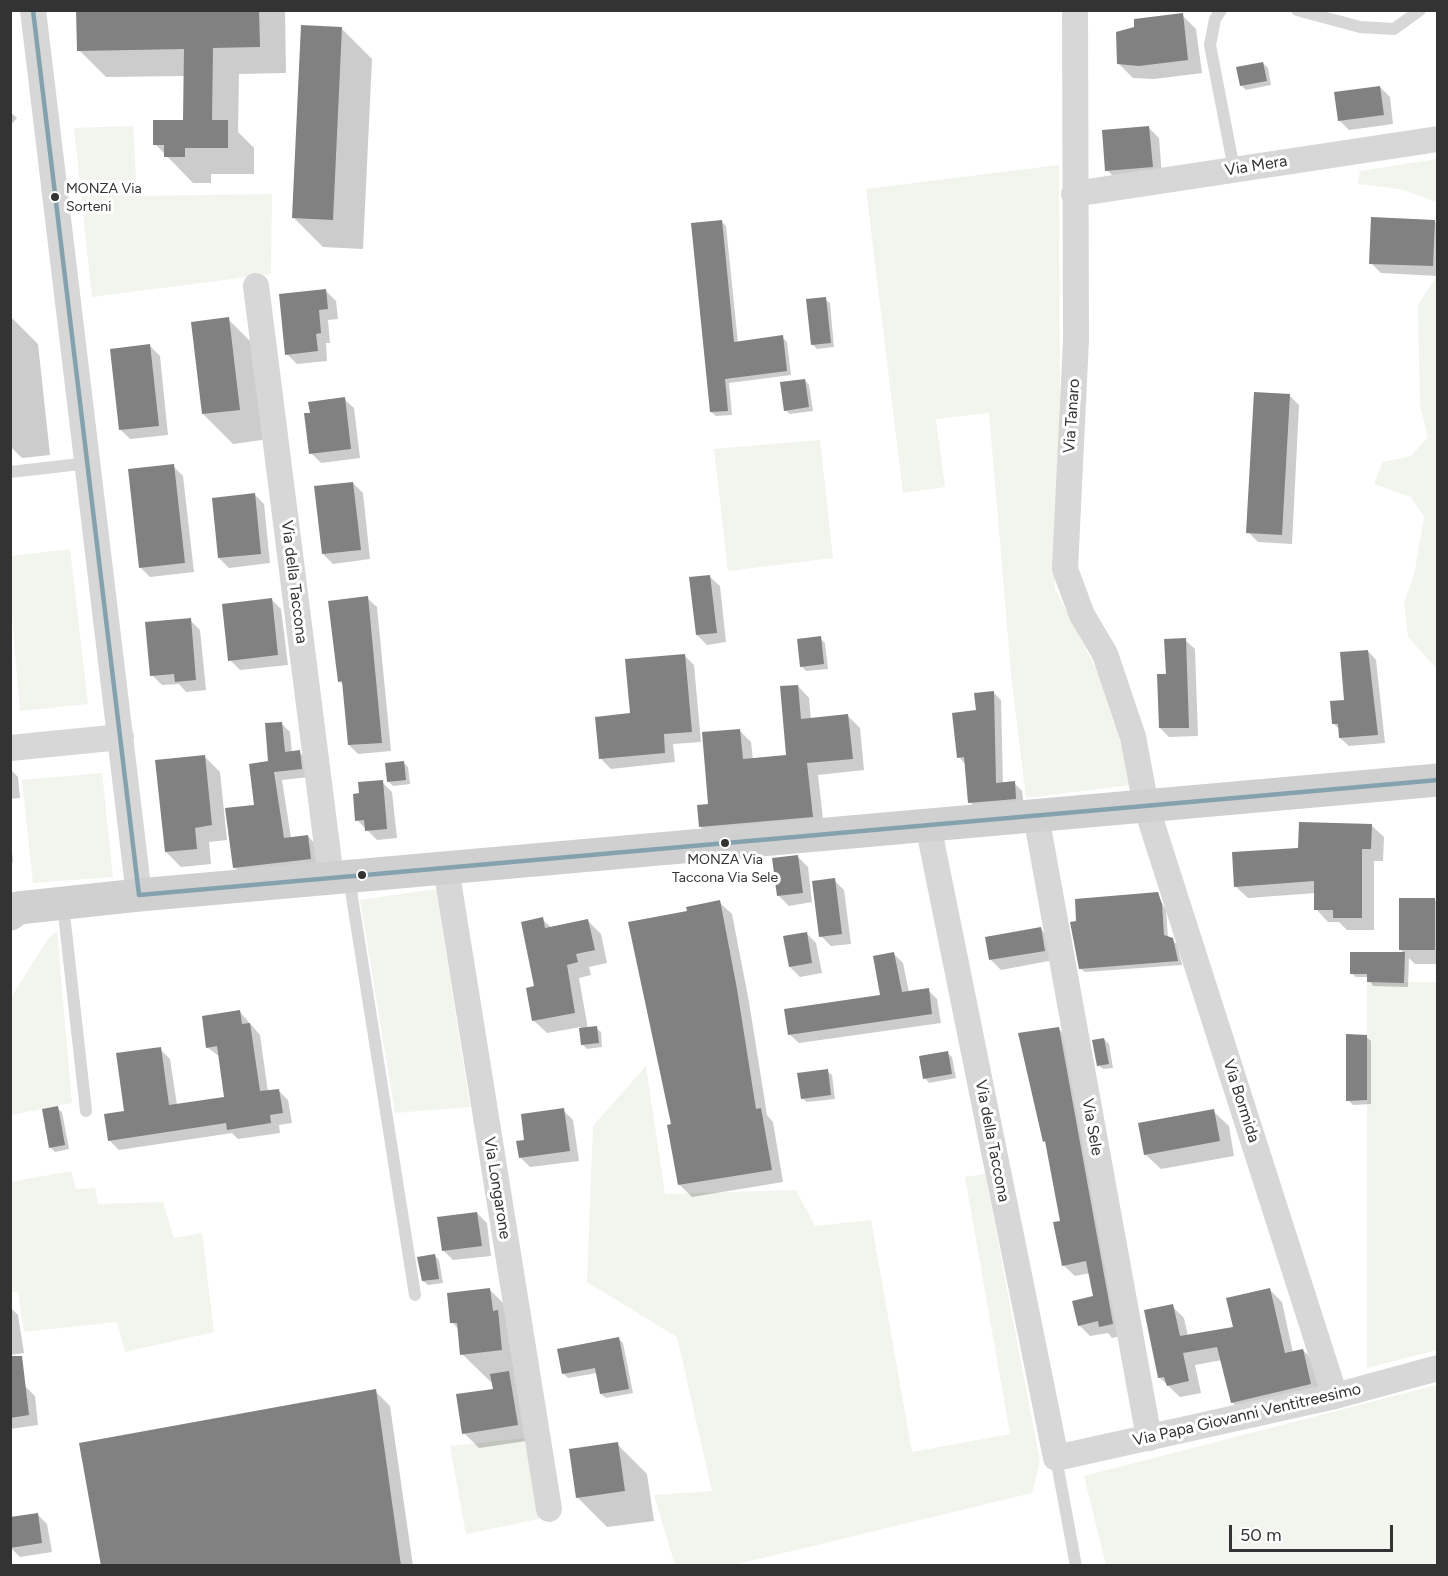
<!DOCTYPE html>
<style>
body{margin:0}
#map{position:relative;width:1448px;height:1576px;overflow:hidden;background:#fff;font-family:Figtree,sans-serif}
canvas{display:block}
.frame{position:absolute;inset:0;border:12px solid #333;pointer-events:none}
.scale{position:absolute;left:1229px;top:1525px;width:164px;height:27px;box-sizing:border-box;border:3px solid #333;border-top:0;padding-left:8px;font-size:18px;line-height:21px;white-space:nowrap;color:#333;-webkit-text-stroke:4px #fff;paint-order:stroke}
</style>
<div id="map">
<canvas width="1448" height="1576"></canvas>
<div class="frame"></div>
<div class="scale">50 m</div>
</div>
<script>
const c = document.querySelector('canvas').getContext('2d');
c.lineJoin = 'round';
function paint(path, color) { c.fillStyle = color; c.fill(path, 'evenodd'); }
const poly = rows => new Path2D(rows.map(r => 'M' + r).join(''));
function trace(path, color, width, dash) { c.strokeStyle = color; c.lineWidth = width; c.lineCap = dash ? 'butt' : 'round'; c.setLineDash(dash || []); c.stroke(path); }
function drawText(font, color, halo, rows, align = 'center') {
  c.font = font + ' Figtree,sans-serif'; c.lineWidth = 6; c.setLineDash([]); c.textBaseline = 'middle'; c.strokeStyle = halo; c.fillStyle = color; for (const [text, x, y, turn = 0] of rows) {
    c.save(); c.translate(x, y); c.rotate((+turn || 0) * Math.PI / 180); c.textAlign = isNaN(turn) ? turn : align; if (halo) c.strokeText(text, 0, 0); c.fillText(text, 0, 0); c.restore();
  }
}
paint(poly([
 [133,126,137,196,272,194,271,274,92,297,74,128],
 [1437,159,1437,202,1400,189,1358,184,1360,171],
 [1059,165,1060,438,1055,589,1106,688,1132,785,1026,798,1012,684,989,413,936,419,945,487,903,493,866,189],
 [1437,275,1437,669,1408,637,1404,603,1414,575,1424,517,1411,497,1374,484,1383,462,1411,456,1428,437,1420,405,1418,305],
 [820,440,833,558,728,571,714,449],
 [70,549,88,704,20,711,11,604,11,556],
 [102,773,113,877,33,883,22,780],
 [436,889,470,1107,395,1113,360,900],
 [57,931,72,1103,11,1115,10,999,48,939],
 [1367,982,1438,982,1437,1350,1367,1368],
 [646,1066,665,1194,796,1190,815,1226,871,1220,912,1452,1010,1434,965,1177,985,1174,1040,1461,1032,1493,734,1565,675,1565,654,1495,712,1491,677,1337,587,1282,593,1126],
 [71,1171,76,1189,95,1188,98,1204,163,1202,174,1238,202,1233,214,1332,125,1352,117,1322,24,1332,18,1292,11,1292,11,1182],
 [1437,1385,1437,1565,1106,1565,1084,1476],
 [524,1438,539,1519,466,1534,450,1446]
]), '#f1f5ed');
paint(poly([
 [78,10,285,10,286,73,239,74,238,132,254,148,254,174,211,174,211,183,193,183,155,144,185,121,185,76,106,77,79,50],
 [1182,15,1196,29,1202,73,1154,79,1133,78,1119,64],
 [342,29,372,59,363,249,323,247,293,217],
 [1263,63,1268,68,1271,85,1246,90,1241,85],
 [1380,87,1390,97,1393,124,1349,130,1339,120],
 [10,112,17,118,10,126],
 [1149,128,1159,138,1162,176,1117,180,1107,170],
 [1434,221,1438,224,1438,276,1381,273,1371,263],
 [722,222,726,226,738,343,782,337,787,342,791,375,729,383,732,415,716,416,711,412],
 [326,291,336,301,338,319,328,320,330,343,326,343,327,361,297,364,287,354],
 [825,299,830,303,834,347,817,349,812,344],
 [10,316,38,344,50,455,22,458,10,446],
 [228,319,258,349,269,439,233,444,203,414],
 [150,346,160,356,168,435,130,439,120,429],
 [805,380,809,385,813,411,790,414,785,410],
 [1289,395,1299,405,1292,544,1258,542,1248,532],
 [344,399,354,408,360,458,321,463,311,453,312,414],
 [173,466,183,476,194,572,150,577,140,567],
 [353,483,363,493,370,559,333,564,323,554],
 [254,494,264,504,270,563,229,568,219,558],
 [710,577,720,586,726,642,707,645,697,635],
 [367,598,377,607,391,751,358,754,349,745,344,686,339,681],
 [271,599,281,609,288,665,240,670,230,660],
 [190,620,200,630,206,690,186,692,179,684,162,685,152,675],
 [820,638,825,643,828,669,806,671,801,666],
 [1185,640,1195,649,1198,736,1169,737,1160,728,1168,676],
 [1368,651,1376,660,1385,743,1349,746,1340,738,1340,730,1334,724],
 [684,655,694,665,701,742,673,744,675,762,611,769,601,759,631,714],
 [798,686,809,698,811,720,848,716,860,728,864,770,818,775,824,828,712,838,700,826,739,730,751,742,753,760,788,756],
 [993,692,1001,700,1003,784,1014,783,1022,791,1024,806,978,810,970,802,966,765,959,757,978,711],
 [281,723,290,732,292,753,299,752,308,761,310,777,282,780,291,838,308,836,316,845,319,867,243,876,234,867],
 [205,757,220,772,227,840,209,842,211,864,181,867,166,852],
 [403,762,408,767,410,784,393,786,389,782],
 [10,769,18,777,20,798,10,799],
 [382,782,392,792,397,838,377,840,357,820,360,794],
 [1371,825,1384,837,1383,861,1374,861,1374,930,1347,930,1339,922,1328,922,1316,909,1316,893,1248,898,1235,886,1299,849],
 [10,828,13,862,10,862],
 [798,857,808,867,812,902,789,906,779,896],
 [834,880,844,890,851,944,831,946,821,936],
 [1157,894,1166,910,1168,938,1177,944,1182,965,1085,972,1080,968],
 [1434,899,1438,903,1438,964,1415,964,1409,958,1408,987,1373,986,1368,977,1356,977,1351,973,1405,954,1401,950],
 [719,902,732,914,749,1002,767,1115,773,1122,783,1182,692,1197,680,1185,673,1125,689,912],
 [542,919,552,928,588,921,601,934,607,963,589,967,591,975,579,978,588,1029,596,1028,601,1032,602,1047,587,1049,582,1044,581,1027,547,1033,533,1020],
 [1040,928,1050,938,1054,960,1001,970,991,960,987,938],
 [806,933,816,943,822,973,800,977,790,967],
 [894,954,903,963,909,992,928,990,937,999,941,1023,799,1043,789,1034,882,996],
 [240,1012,260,1035,268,1092,278,1090,288,1100,292,1123,279,1125,280,1133,238,1139,232,1133,119,1150,109,1140,160,1049,170,1059,177,1105,226,1098,220,1057,207,1047],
 [1058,1028,1070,1040,1124,1335,1112,1338,1108,1333,1090,1336,1079,1325,1095,1297,1090,1273,1075,1276,1063,1265,1062,1222,1048,1145,1044,1141],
 [1366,1037,1371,1041,1371,1104,1353,1105,1348,1100],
 [1104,1039,1109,1044,1113,1068,1103,1069,1098,1065],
 [947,1053,952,1057,956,1078,929,1083,925,1078],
 [827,1071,832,1075,835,1099,807,1102,802,1098],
 [57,1108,62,1112,69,1149,55,1152,50,1147],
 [563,1110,573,1120,579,1161,530,1167,520,1157,526,1141],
 [1213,1111,1229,1126,1234,1156,1161,1169,1145,1154],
 [477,1213,487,1223,491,1256,453,1260,443,1250],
 [435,1256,439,1260,443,1283,428,1285,423,1281],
 [490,1290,520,1320,533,1440,479,1448,464,1433,494,1390,493,1384,462,1354,459,1330,452,1322],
 [1270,1290,1282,1302,1293,1353,1303,1350,1315,1362,1322,1396,1244,1414,1232,1402,1222,1360,1195,1365,1201,1393,1180,1397,1159,1377,1172,1306,1184,1318,1188,1336,1235,1328],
 [10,1307,18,1315,24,1353,10,1355],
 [619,1339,623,1343,633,1393,606,1398,601,1394,597,1373,568,1378,563,1373],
 [25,1386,35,1396,38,1425,10,1429,10,1388],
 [375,1391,390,1406,413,1566,103,1566],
 [617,1444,647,1474,654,1521,607,1527,577,1497],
 [37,1514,47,1524,52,1552,20,1557,10,1547]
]), '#0003');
paint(poly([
 [76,10,259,10,260,47,213,48,212,120,228,120,228,148,185,148,185,157,164,157,164,145,153,145,153,120,183,120,184,49,77,51],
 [1183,13,1188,60,1139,66,1117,64,1116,32,1134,27,1134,19],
 [301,25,342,27,333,220,292,218],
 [1263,62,1267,81,1240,86,1236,67],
 [1380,86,1384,115,1338,121,1334,92],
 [1149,126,1153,167,1105,171,1102,130],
 [1371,217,1435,220,1433,266,1369,264],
 [722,220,734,342,783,335,787,371,725,379,728,411,710,412,691,223],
 [326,289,328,309,319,310,321,333,316,334,318,351,285,355,279,294],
 [826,297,831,343,811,345,806,299],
 [229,317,240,410,202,414,191,322],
 [150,344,159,426,119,430,110,349],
 [805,379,809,407,784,411,780,382],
 [1254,392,1290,394,1282,535,1246,533],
 [345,397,351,449,309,454,304,413,310,413,308,402],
 [174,464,185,563,139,568,128,469],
 [353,482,361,550,322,554,314,486],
 [255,493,261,554,218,558,212,498],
 [710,575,717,633,696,635,689,577],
 [368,596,382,743,348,745,342,681,338,682,328,601],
 [272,598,278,655,228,661,222,604],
 [191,618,196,680,175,682,174,674,150,676,145,622],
 [821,636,824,664,800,667,797,639],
 [1186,638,1189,728,1159,728,1157,674,1166,674,1164,639],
 [1368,650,1378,735,1339,738,1338,724,1332,724,1330,701,1344,700,1340,652],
 [685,654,692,732,664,734,665,753,599,759,595,717,630,713,625,659],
 [798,685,801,719,848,714,853,759,807,763,813,817,699,827,697,805,708,804,702,732,740,729,743,759,786,755,780,686],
 [994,691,996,783,1015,781,1016,799,968,803,964,757,957,758,952,713,976,710,974,693],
 [282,722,285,752,300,750,302,769,274,772,284,838,308,835,311,859,233,868,225,808,254,805,249,764,268,761,265,723],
 [205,755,212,825,195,828,197,849,165,852,155,760],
 [404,761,406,780,387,782,385,763],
 [383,780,387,829,365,831,364,820,355,821,353,794,359,793,358,782],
 [1299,822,1372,824,1371,849,1362,849,1362,918,1333,918,1333,910,1314,910,1314,881,1234,887,1232,852,1298,848],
 [798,855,803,893,777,896,772,858],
 [835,878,842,934,819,937,812,881],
 [1158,892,1162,904,1164,935,1173,938,1178,961,1079,969,1070,922,1076,921,1075,899],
 [1399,898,1435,898,1435,950,1399,950],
 [720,900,737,989,756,1109,761,1108,772,1170,678,1185,667,1125,671,1124,628,922,687,911,686,907],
 [543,917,545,928,588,919,595,950,576,954,578,962,567,965,575,1013,532,1021,526,988,534,986,521,922],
 [1041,927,1045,951,989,960,985,937],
 [807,932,812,963,789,967,783,936],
 [894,952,902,992,929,988,932,1014,788,1035,784,1009,880,995,873,956],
 [1350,952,1405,952,1404,983,1367,982,1367,974,1350,974],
 [240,1010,242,1024,250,1023,260,1091,279,1089,283,1113,270,1115,271,1123,227,1130,226,1123,108,1141,104,1114,124,1111,116,1053,161,1047,169,1105,224,1097,217,1046,206,1048,202,1016],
 [597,1026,599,1043,581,1045,579,1028],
 [1059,1027,1113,1324,1099,1327,1098,1321,1078,1326,1072,1301,1093,1296,1086,1261,1062,1266,1053,1222,1060,1221,1045,1141,1043,1142,1018,1033],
 [1346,1034,1367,1035,1367,1100,1346,1101],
 [1104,1038,1109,1064,1097,1066,1092,1040],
 [948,1051,952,1074,923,1079,919,1056],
 [828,1069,831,1095,801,1099,797,1073],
 [58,1106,65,1145,49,1148,42,1109],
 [564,1108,570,1151,519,1158,516,1141,524,1140,521,1114],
 [1214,1109,1220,1141,1144,1155,1138,1123],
 [477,1212,482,1246,442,1251,437,1217],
 [435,1254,439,1279,422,1281,417,1257],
 [490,1288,493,1311,498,1310,502,1350,460,1355,457,1323,450,1323,447,1293],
 [1270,1288,1285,1353,1303,1349,1311,1384,1231,1403,1217,1347,1183,1353,1189,1381,1167,1386,1164,1377,1158,1378,1144,1310,1173,1304,1180,1336,1233,1327,1226,1298],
 [619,1337,629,1389,600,1394,595,1368,562,1374,557,1349],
 [10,1356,22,1356,29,1415,10,1418],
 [509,1371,518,1425,462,1434,456,1394,493,1389,490,1374],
 [376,1389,401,1566,101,1566,79,1443],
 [618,1442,625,1491,576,1498,569,1449],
 [38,1513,42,1543,10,1548,10,1517]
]), '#818181');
trace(poly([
 [1221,10,1215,19,1210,45,1234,169],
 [1297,10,1360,27,1394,29,1420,10],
 [10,472,89,463],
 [349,878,415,1295],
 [63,905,86,1111],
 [1056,1458,1076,1566]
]), '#d7d7d7', 12);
trace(poly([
 [33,10,139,895],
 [1075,10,1076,340,1065,569,1082,615,1105,654,1133,737,1146,806,1335,1396],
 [1074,194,1438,139],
 [256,286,331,878],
 [10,748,121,737],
 [1036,816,1149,1438],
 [928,825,1056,1458,1335,1396,1438,1368],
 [446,868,549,1509]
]), '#d7d7d7', 26);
trace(poly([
 [10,914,18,908,139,895,1438,780]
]), '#d0d0d0', 33);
trace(poly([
 [33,10,139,895],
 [139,895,1438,780]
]), '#84a2ae', 4.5);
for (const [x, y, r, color] of [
 [55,197,5,"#333"],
 [725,843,5,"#333"],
 [362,875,5,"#333"]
]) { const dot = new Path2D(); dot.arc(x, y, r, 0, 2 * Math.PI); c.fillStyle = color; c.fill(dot); trace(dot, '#fff', 2); }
drawText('14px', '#333', '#fff', [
 ["MONZA Via",66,189],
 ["Sorteni",66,207],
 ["MONZA Via",725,860,"center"],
 ["Taccona Via Sele",725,878,"center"]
], 'left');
drawText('16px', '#333', '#fff', [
 ["Via Mera",1256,166,-9],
 ["Via Tanaro",1072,416,-86],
 ["Via della Taccona",294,582,83],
 ["Via Bormida",1241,1101,72],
 ["Via Sele",1092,1127,80],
 ["Via della Taccona",992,1141,79],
 ["Via Longarone",497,1188,81],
 ["Via Papa Giovanni Ventitreesimo",1247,1415,-13]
]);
</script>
